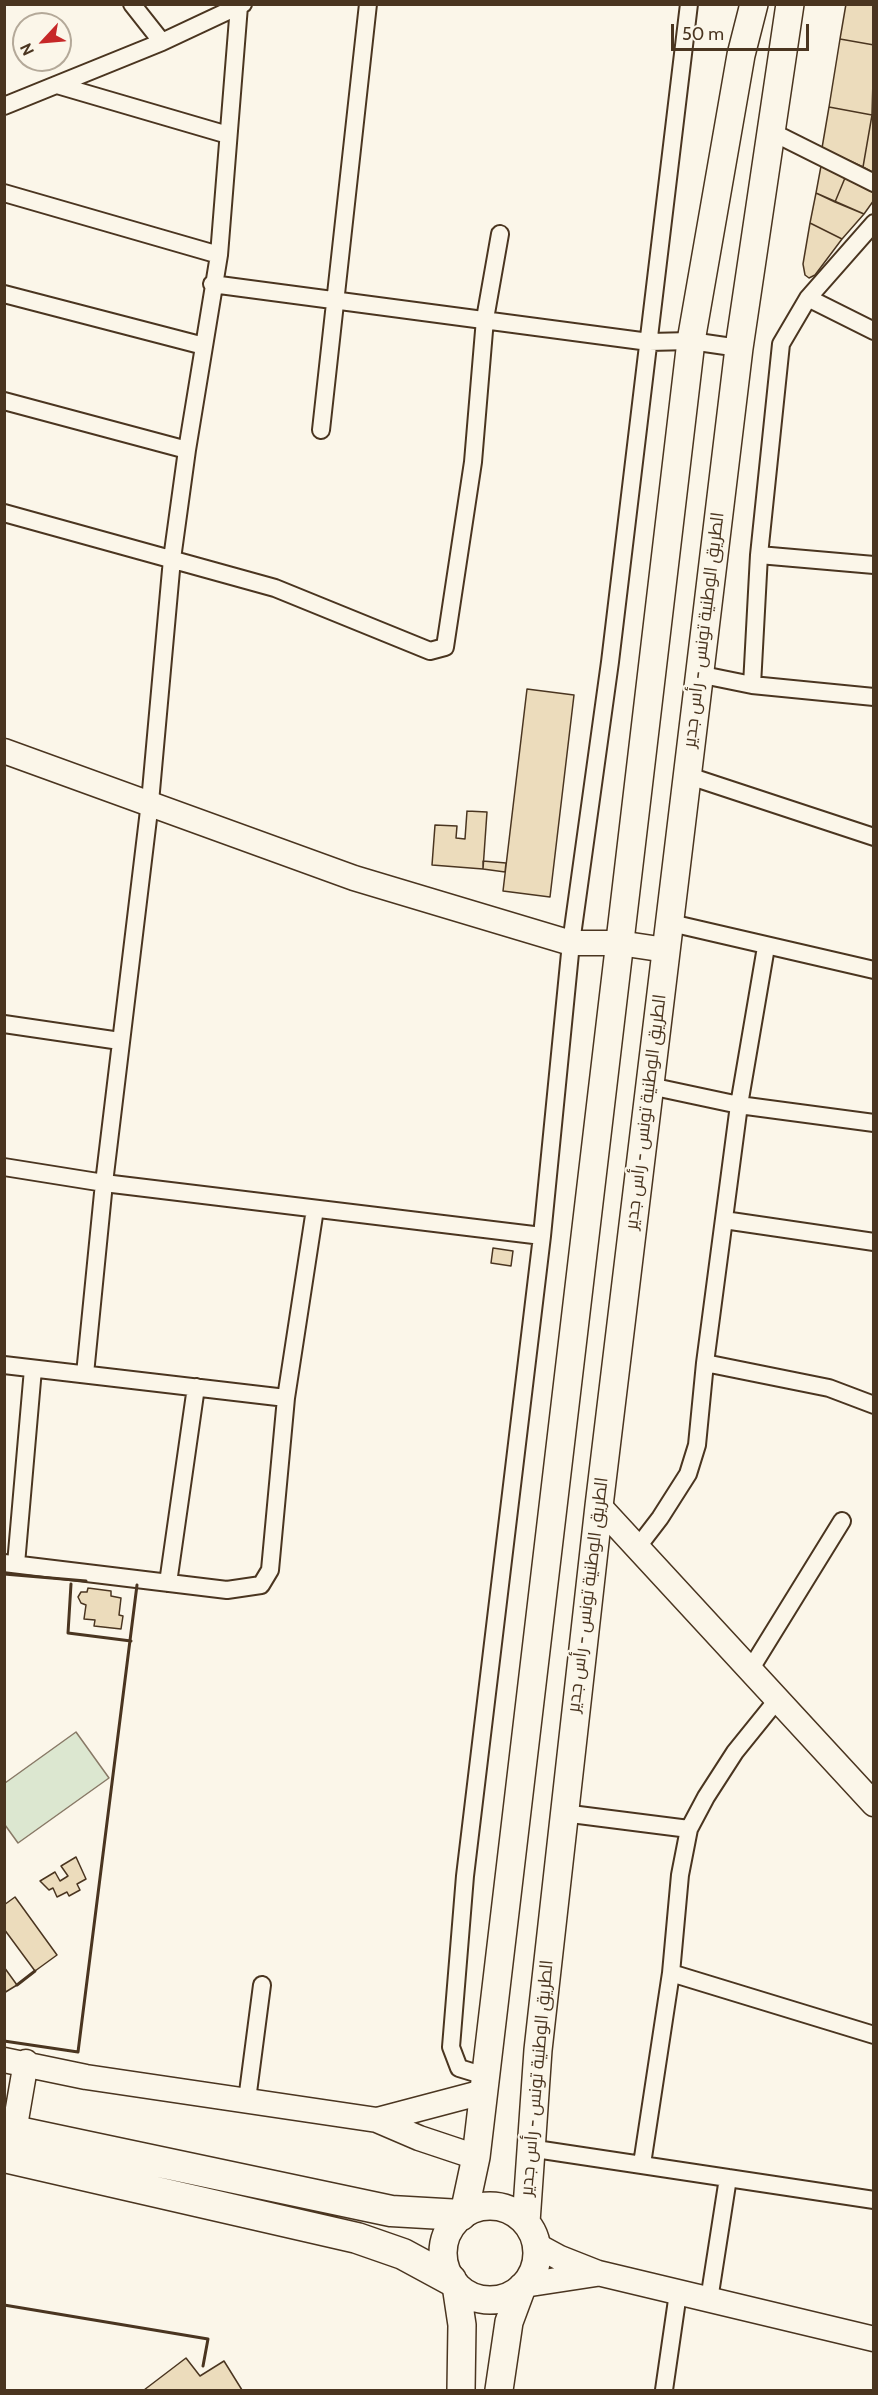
<!DOCTYPE html>
<meta charset="utf-8">
<style>
body{margin:0}
#map{position:relative;width:878px;height:2395px;overflow:hidden;background:#fbf6e9;font-family:Cabin,sans-serif}
canvas{display:block}
.frame{position:absolute;inset:0;border:6px solid #4a3520;pointer-events:none}
.north{position:absolute;left:12px;top:12px;width:60px;height:60px;box-sizing:border-box;background:#fbf6e9;border:2px solid #b4a999;border-radius:50%;rotate:244deg;font-size:16px;font-weight:700;line-height:24px;text-align:center;color:#4a3520}
.north::after{content:'';display:block;margin:auto;width:21px;height:27px;background:#c62828;clip-path:polygon(50% 0,100% 100%,50% 72%,0 100%)}
.scale{position:absolute;left:671px;top:24px;width:138px;height:27px;box-sizing:border-box;border:3px solid #4a3520;border-top:0;padding-left:8px;font-size:18px;line-height:21px;white-space:nowrap;color:#4a3520;-webkit-text-stroke:4px #fbf6e9;paint-order:stroke}
</style>
<div id="map">
<canvas width="878" height="2395"></canvas>
<div class="frame"></div>
<div class="north">N</div>
<div class="scale">50 m</div>
</div>
<script>
const c = document.querySelector('canvas').getContext('2d');
c.lineJoin = 'round';
function paint(path, color) { c.fillStyle = color; c.fill(path, 'evenodd'); }
const poly = rows => new Path2D(rows.map(r => 'M' + r).join(''));
function trace(path, color, width, dash) { c.strokeStyle = color; c.lineWidth = width; c.lineCap = dash ? 'butt' : 'round'; c.setLineDash(dash || []); c.stroke(path); }
function drawText(font, color, halo, rows, align = 'center') {
  c.font = font + ' Cabin,Cairo,sans-serif'; c.lineWidth = 4.5; c.setLineDash([]); c.textBaseline = 'middle'; c.strokeStyle = halo; c.fillStyle = color; for (const [text, x, y, turn = 0] of rows) {
    c.save(); c.translate(x, y); c.rotate((+turn || 0) * Math.PI / 180); c.textAlign = isNaN(turn) ? turn : align; if (halo) c.strokeText(text, 0, 0); c.fillText(text, 0, 0); c.restore();
  }
}
const green = poly([
 [76,1732,109,1778,18,1843,5,1825,5,1783,76,1732]
]);
paint(green, '#dce7d0');
trace(green, '#887966', 1.5);
const building = poly([
 [846,4,874,4,874,45,840,39,846,4],
 [840,39,874,45,872,115,829,107,840,39],
 [829,107,872,115,863,167,822,148,829,107],
 [872,115,874,115,874,173,863,167,872,115],
 [821,166,845,178,835,202,816,193,821,166],
 [845,178,874,193,874,200,864,214,835,202,845,178],
 [816,193,864,214,842,239,810,223,816,193],
 [810,223,842,239,815,275,809,278,805,275,803,264,810,223],
 [527,689,574,695,550,897,503,891,527,689],
 [467,811,487,812,483,869,432,865,435,825,457,826,456,838,465,839,467,811],
 [483,861,506,863,505,872,483,869,483,861],
 [493,1248,513,1251,511,1266,491,1263,493,1248],
 [88,1588,111,1591,111,1596,121,1598,119,1615,123,1616,121,1629,94,1626,95,1620,84,1619,86,1605,81,1603,78,1597,81,1592,87,1592,88,1588],
 [76,1857,86,1879,77,1884,80,1890,69,1896,67,1892,57,1897,53,1888,49,1890,40,1881,55,1872,60,1881,68,1876,61,1866,76,1857],
 [15,1897,57,1955,35,1971,4,1929,4,1905,15,1897],
 [4,1967,17,1985,4,1993,4,1967],
 [186,2358,200,2376,224,2361,242,2390,144,2390,186,2358]
]);
paint(building, '#ecdcbc');
trace(building, '#4a3520', 1.5);
const street = poly([
 [132,4,162,42],
 [57,85,228,135],
 [4,106,162,42,243,4],
 [772,132,874,183],
 [4,193,219,255],
 [212,284,649,342,691,341,739,348],
 [4,294,204,346],
 [808,298,874,331],
 [4,401,187,450],
 [321,430,368,4],
 [4,513,275,588,430,651,445,647,473,462,485,319,500,234],
 [759,555,874,565],
 [698,674,752,685,874,697],
 [752,685,759,555,781,344,808,298,874,223],
 [686,775,874,837],
 [671,923,874,970],
 [4,1024,120,1041],
 [650,1086,739,1105,874,1123],
 [4,1167,104,1183,542,1236],
 [724,1220,874,1242],
 [705,1363,829,1388,874,1405],
 [4,1365,286,1398],
 [85,1374,104,1183,150,802,172,559,187,450,219,255,239,6],
 [637,1548,660,1518,688,1474,697,1445,705,1363,739,1105,766,947],
 [4,1563,227,1590,261,1585,270,1570,286,1398,315,1209],
 [16,1564,33,1369],
 [168,1583,196,1387],
 [750,1670,842,1521],
 [777,1700,735,1752,706,1797,689,1829,680,1875,671,1973,874,2035],
 [563,1813,689,1829],
 [485,2076,459,2068,451,2047,465,1876,542,1236,571,943,610,662,689,4],
 [247,2100,262,1985],
 [529,2148,874,2200],
 [642,2164,671,1973],
 [709,2300,728,2178],
 [664,2390,678,2293]
]);
const secondary = poly([
 [4,751,354,878,571,943,619,943,666,950],
 [599,1506,874,1804],
 [4,2060,86,2077,377,2120,419,2138,476,2157],
 [377,2120,483,2092],
 [11,2149,26,2062],
 [536,2245,560,2258,598,2273,874,2339],
 [524,2285,596,2274]
]);
const primary = poly([
 '443 2253a47 47 0 1 1 94 0a47 47 0 1 1-94 0Z',
 [464,2213,476,2157,691,341,741,55,754,4],
 [526,2222,538,2050,599,1506,739,348,790,4],
 [456,2285,462,2325,461,2390],
 [499,2390,509,2322,522,2287]
]);
const highway = poly([
 [4,2129,391,2211,461,2215],
 [4,2157,357,2238,403,2254,451,2280]
]);
trace(street, '#4a3520', 20);
trace(secondary, '#4a3520', 27);
trace(primary, '#4a3520', 30);
trace(highway, '#4a3520', 33);
trace(street, '#fbf6e9', 16);
trace(secondary, '#fbf6e9', 24);
trace(primary, '#fbf6e9', 27);
trace(highway, '#fbf6e9', 30);
trace(poly([
 [4,1574,86,1581],
 [71,1584,68,1633,131,1641],
 [17,1985,35,1971],
 [4,2041,78,2052,137,1585],
 [4,2305,208,2339,203,2366]
]), '#4a3520', 3);
drawText('18px', '#4a3520', '#fbf6e9', [
 ["الطريق الوطنية تونس - رأس جدير",704,630,-83],
 ["الطريق الوطنية تونس - رأس جدير",646,1112,-83],
 ["الطريق الوطنية تونس - رأس جدير",588,1595,-83],
 ["الطريق الوطنية تونس - رأس جدير",537,2078,-85]
]);
</script>
